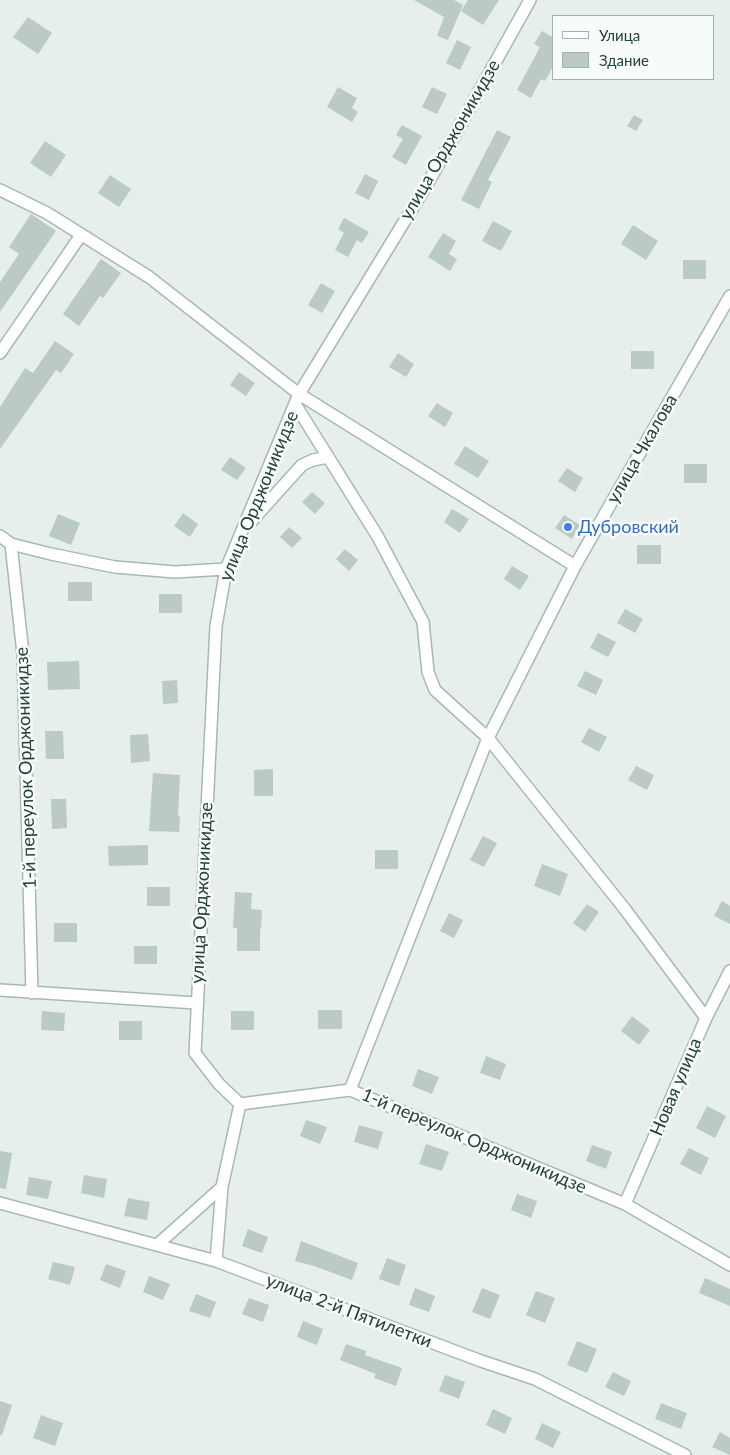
<!DOCTYPE html>
<meta charset="utf-8">
<style>
body{margin:0}
#map{position:relative;width:730px;height:1455px;overflow:hidden;background:#e6efeb;font-family:Lato,sans-serif}
canvas{display:block}
.legend{position:absolute;left:552px;top:15px;width:162px;height:65px;box-sizing:border-box;background:#f7fbf9;border:1px solid #a3b1ad;margin:0;padding:6px 9px;list-style:none;font-size:15px;color:#24423a}
.legend li{display:flex;align-items:center;gap:10px;height:25px}
.legend b{width:25px;border:1px solid #a3b1ad}
</style>
<div id="map">
<canvas width="730" height="1455"></canvas>
<ul class="legend">
<li><b style="height:6px;background:#fff"></b>Улица</li>
<li><b style="height:14px;background:#bbcac4"></b>Здание</li>
</ul>
</div>
<script>
const c = document.querySelector('canvas').getContext('2d');
c.lineJoin = 'round';
function paint(path, color) { c.fillStyle = color; c.fill(path, 'evenodd'); }
const poly = rows => new Path2D(rows.map(r => 'M' + r).join(''));
function trace(path, color, width, dash) { c.strokeStyle = color; c.lineWidth = width; c.lineCap = dash ? 'butt' : 'round'; c.setLineDash(dash || []); c.stroke(path); }
function drawText(font, color, halo, rows, align = 'center') {
  c.font = font + ' Lato,sans-serif'; c.lineWidth = 5; c.setLineDash([]); c.textBaseline = 'middle'; c.strokeStyle = halo; c.fillStyle = color; for (const [text, x, y, turn = 0] of rows) {
    c.save(); c.translate(x, y); c.rotate((+turn || 0) * Math.PI / 180); c.textAlign = isNaN(turn) ? turn : align; if (halo) c.strokeText(text, 0, 0); c.fillText(text, 0, 0); c.restore();
  }
}
paint(poly([
 [414,0,454,0,463,5,448,40,437,36,444,17],
 [468,0,499,0,483,25,461,11],
 [28,17,52,33,38,54,13,37],
 [542,31,554,38,554,65,545,81,541,79,531,98,517,90,540,47,534,44],
 [457,40,471,47,460,70,446,63],
 [338,87,357,98,352,108,358,112,352,122,327,107],
 [432,87,447,94,437,114,422,107],
 [634,115,643,120,636,131,627,126],
 [402,125,422,136,406,165,392,157,403,139,396,135],
 [497,130,511,137,488,180,492,182,479,209,461,200],
 [45,141,66,155,51,177,30,163],
 [365,174,378,181,369,200,355,193],
 [110,175,131,189,119,207,98,193],
 [31,214,56,231,0,312,0,282,19,254,9,247],
 [344,218,369,232,362,243,357,240,348,257,335,250,344,233,338,229],
 [493,221,512,231,501,251,482,241],
 [633,225,658,241,646,260,621,244],
 [443,233,456,241,449,254,457,259,450,271,428,257],
 [101,259,121,273,103,298,100,296,79,326,63,314],
 [683,260,706,260,706,279,683,279],
 [321,283,335,291,322,313,308,305],
 [55,341,74,354,61,373,56,370,0,449,0,407,25,368,33,373],
 [631,351,654,351,654,369,631,369],
 [398,353,414,364,406,377,389,367],
 [239,372,255,383,246,396,230,385],
 [437,403,453,413,445,427,428,416],
 [465,446,489,461,478,478,454,464],
 [230,457,246,468,237,480,221,470],
 [684,464,707,464,707,483,684,483],
 [567,468,583,478,575,492,558,481],
 [312,492,325,503,315,514,302,502],
 [452,509,469,519,460,533,444,522],
 [183,513,198,524,190,537,174,526],
 [58,514,80,523,71,545,49,536],
 [564,515,580,525,572,539,555,528],
 [289,527,302,538,292,548,280,537],
 [637,545,661,545,661,564,637,564],
 [345,549,358,560,349,571,336,559],
 [512,566,529,576,520,590,504,579],
 [68,582,92,582,92,601,68,601],
 [159,594,182,594,182,613,159,613],
 [625,609,643,619,635,633,617,623],
 [598,633,616,642,608,657,590,648],
 [79,661,80,689,48,690,47,662],
 [585,671,603,680,596,695,577,686],
 [177,680,178,703,163,704,162,681],
 [589,728,607,737,599,752,581,742],
 [45,731,63,731,64,759,46,759],
 [148,734,150,761,131,763,130,735],
 [636,766,654,775,647,790,628,780],
 [273,769,273,796,254,796,254,770],
 [153,773,180,775,178,816,180,816,179,832,149,831],
 [51,799,66,799,67,828,52,829],
 [483,836,497,843,484,867,470,860],
 [148,845,148,865,109,866,108,846],
 [375,850,398,850,398,869,375,869],
 [542,864,568,874,560,896,534,886],
 [147,887,170,887,170,906,147,906],
 [235,892,252,893,251,909,262,910,261,929,260,929,260,951,237,951,237,928,233,928],
 [722,901,730,906,730,924,714,916],
 [587,904,599,912,585,932,573,923],
 [449,913,463,920,454,938,440,931],
 [54,923,77,923,77,942,54,942],
 [134,946,157,946,157,964,134,964],
 [318,1010,342,1010,342,1029,318,1029],
 [42,1011,65,1013,64,1031,41,1030],
 [231,1011,254,1011,254,1030,231,1030],
 [632,1016,650,1030,639,1045,621,1031],
 [119,1021,142,1021,142,1040,119,1040],
 [486,1056,506,1064,500,1080,480,1073],
 [418,1069,439,1077,432,1094,412,1086],
 [707,1106,726,1116,715,1138,696,1128],
 [306,1120,327,1127,320,1144,300,1136],
 [359,1125,383,1132,378,1149,354,1142],
 [426,1144,449,1152,442,1171,419,1164],
 [592,1145,612,1152,606,1169,586,1161],
 [689,1148,709,1158,701,1175,680,1164],
 [0,1151,12,1153,6,1189,0,1188],
 [84,1175,107,1179,104,1198,81,1193],
 [29,1177,52,1181,48,1199,26,1195],
 [517,1194,537,1201,531,1218,511,1210],
 [128,1198,150,1202,147,1220,124,1216],
 [248,1229,268,1237,262,1253,242,1246],
 [301,1241,358,1263,352,1280,314,1266,295,1261],
 [387,1258,406,1265,399,1286,379,1279],
 [53,1262,75,1267,70,1285,48,1279],
 [106,1264,126,1271,120,1288,100,1280],
 [149,1276,170,1284,163,1300,143,1292],
 [705,1278,730,1289,730,1306,699,1293],
 [415,1288,435,1296,429,1312,409,1305],
 [482,1288,500,1295,490,1319,472,1312],
 [536,1291,555,1298,545,1323,526,1315],
 [196,1294,216,1302,210,1318,189,1311],
 [249,1298,269,1305,263,1322,242,1314],
 [303,1321,323,1329,317,1345,297,1337],
 [577,1341,597,1349,587,1373,567,1365],
 [346,1344,366,1351,365,1355,402,1368,396,1386,374,1378,376,1374,340,1360],
 [613,1372,631,1381,624,1396,605,1387],
 [445,1375,465,1382,459,1399,439,1391],
 [0,1401,12,1405,2,1435,0,1435],
 [661,1403,687,1413,681,1429,655,1419],
 [493,1409,512,1418,505,1434,486,1425],
 [41,1415,63,1423,55,1446,33,1438],
 [542,1423,561,1432,553,1448,535,1439],
 [720,1432,730,1438,730,1455,712,1447]
]), '#bbcac4');
const street = poly([
 [530,0,429,181,299,394,226,569,216,626,195,1053,219,1084,240,1104,350,1090,625,1204,730,1265],
 [0,190,47,213,149,277,299,394,575,566],
 [0,353,81,235],
 [295,404,378,537,423,622,428,672,435,690,488,738,624,908,706,1018],
 [248,525,302,465,313,460,328,457],
 [0,536,11,544,51,554,115,567,175,572,226,569],
 [11,544,23,654,32,993],
 [0,990,196,1003],
 [350,1090,488,738,575,566,730,296],
 [0,1203,216,1261,481,1361,535,1379,685,1455],
 [625,1204,706,1018,730,971],
 [157,1245,222,1187],
 [216,1261,222,1187,240,1104]
]);
trace(street, '#a8b8b2', 14);
trace(street, '#fff', 11);
for (const [x, y, r, color] of [
 [568,527,5,"#3f7fe0"]
]) { const dot = new Path2D(); dot.arc(x, y, r, 0, 2 * Math.PI); c.fillStyle = color; c.fill(dot); trace(dot, '#f7fbf9', 2); }
drawText('18px', '#24423a', '#f7fbf9', [
 ["улица Орджоникидзе",450,140,-60],
 ["улица Чкалова",642,449,-60],
 ["улица Орджоникидзе",259,496,-68],
 ["1-й переулок Орджоникидзе",26,768,-92],
 ["улица Орджоникидзе",202,893,-87],
 ["Новая улица",676,1087,-67],
 ["1-й переулок Орджоникидзе",474,1141,23],
 ["улица 2-й Пятилетки",349,1311,21]
]);
drawText('18px', '#366cbe', '#f7fbf9', [
 ["Дубровский",578,527]
], 'left');
</script>
